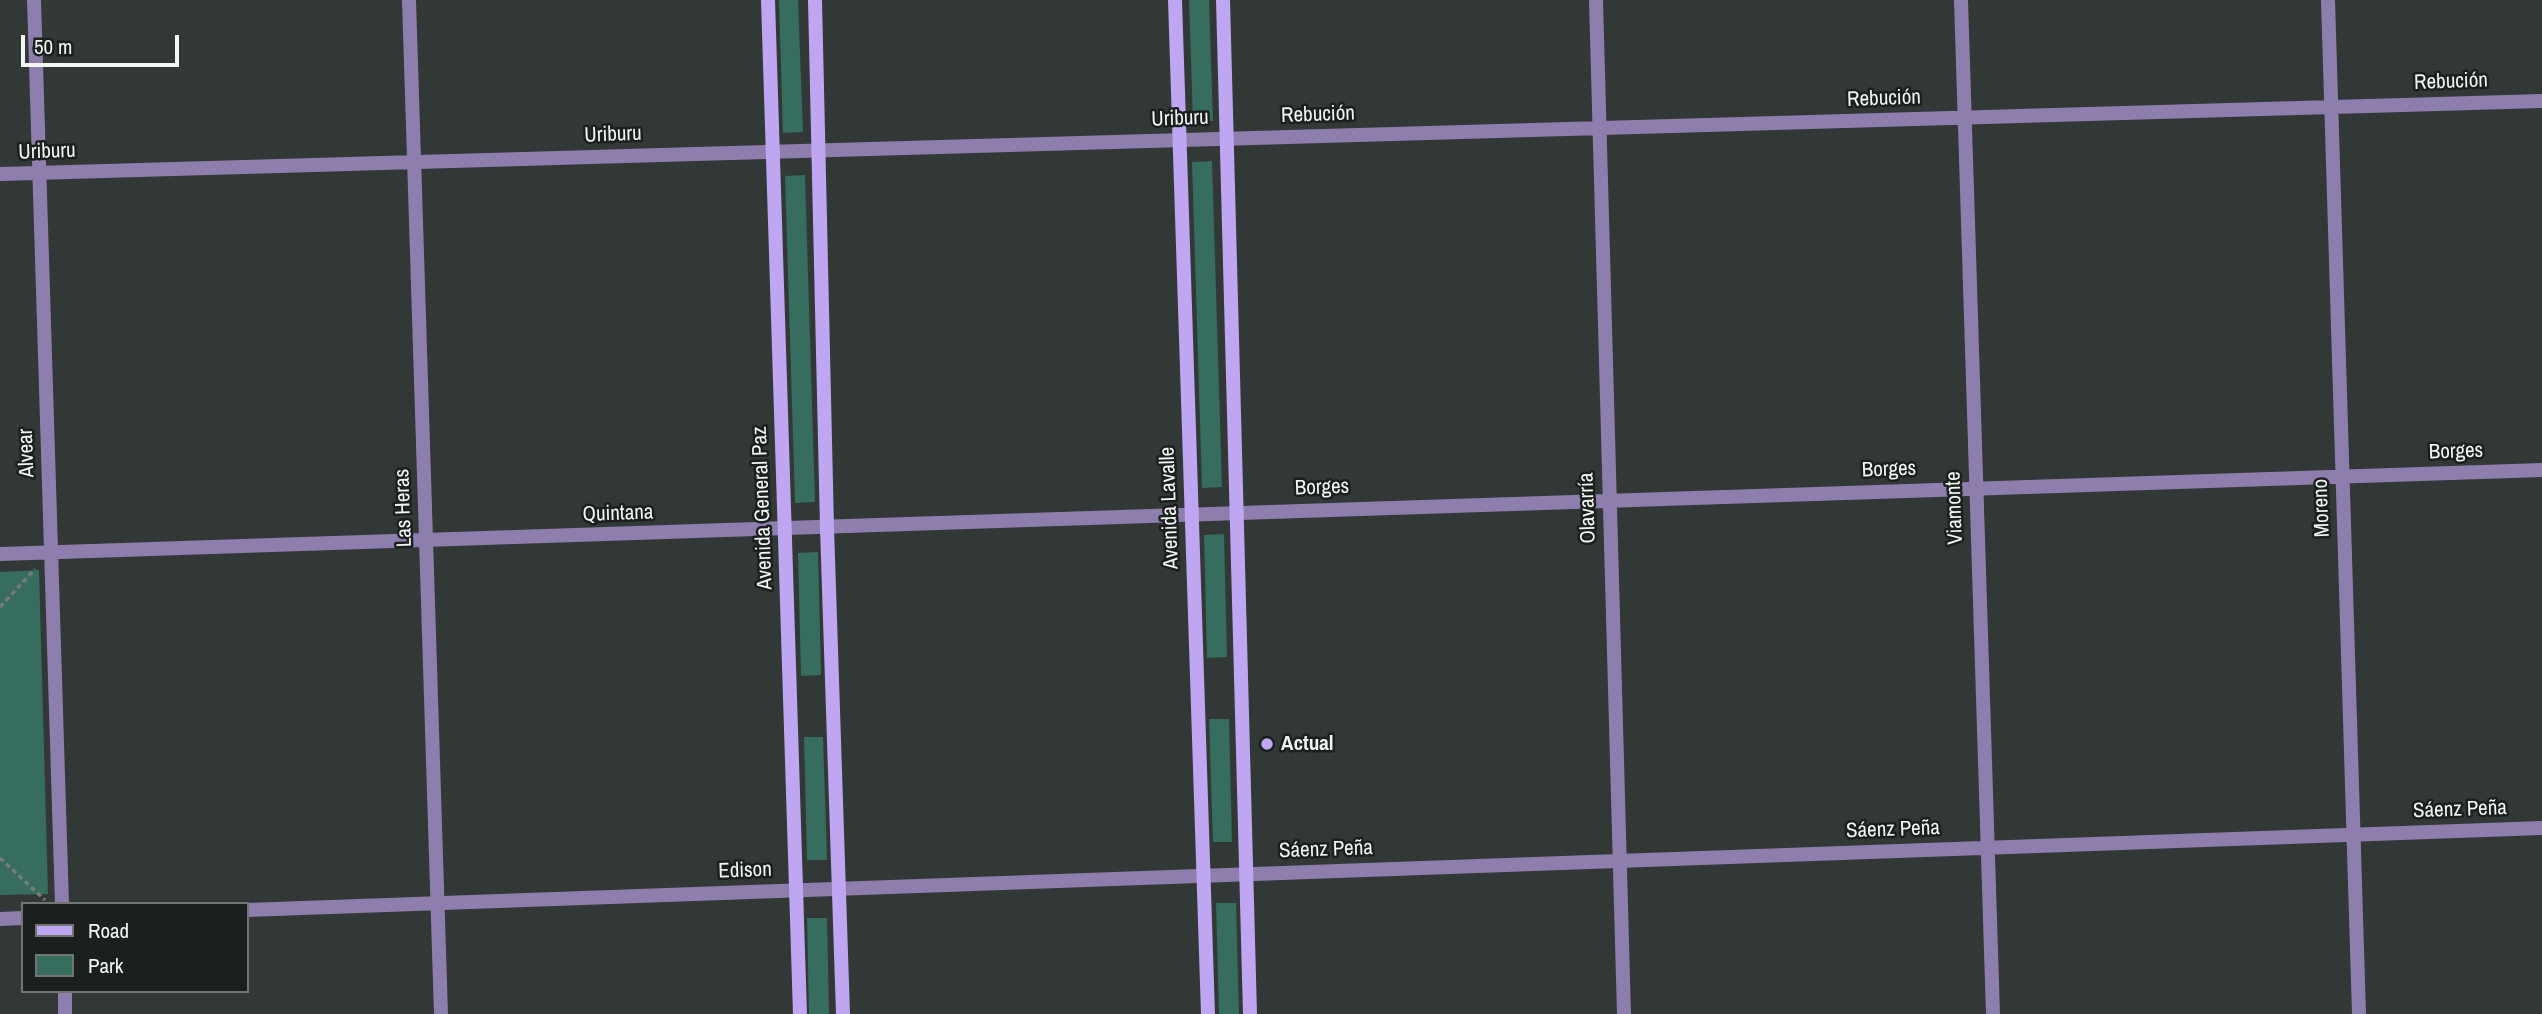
<!DOCTYPE html>
<meta charset="utf-8">
<style>
body{margin:0}
#map{position:relative;width:2542px;height:1014px;overflow:hidden;background:#313836;font-family:"Archivo Narrow",sans-serif}
canvas{display:block}
.legend{position:absolute;left:21px;top:902px;width:228px;height:91px;box-sizing:border-box;background:#1b1f1d;border:2px solid #717573;margin:0;padding:9px 12px;list-style:none;font-size:21px;color:#f1f6f5}
.legend li{display:flex;align-items:center;gap:14px;height:35px}
.legend b{width:35px;border:2px solid #717573}
.scale{position:absolute;left:21px;top:35px;width:158px;height:32px;box-sizing:border-box;border:4px solid #f1f6f5;border-top:0;padding-left:9px;font-size:21px;line-height:24px;white-space:nowrap;color:#f1f6f5;-webkit-text-stroke:5px #1b1f1d;paint-order:stroke}
</style>
<div id="map">
<canvas width="2542" height="1014"></canvas>
<ul class="legend">
<li><b style="height:9px;background:#bfa6f1"></b>Road</li>
<li><b style="height:19px;background:#366d5e"></b>Park</li>
</ul>
<div class="scale">50 m</div>
</div>
<script>
const c = document.querySelector('canvas').getContext('2d');
c.lineJoin = 'round';
function paint(path, color) { c.fillStyle = color; c.fill(path, 'evenodd'); }
const poly = rows => new Path2D(rows.map(r => 'M' + r).join(''));
function trace(path, color, width, dash) { c.strokeStyle = color; c.lineWidth = width; c.lineCap = dash ? 'butt' : 'round'; c.setLineDash(dash || []); c.stroke(path); }
function drawText(font, color, halo, rows, align = 'center') {
  c.font = font + ' "Archivo Narrow",sans-serif'; c.lineWidth = 5; c.setLineDash([]); c.textBaseline = 'middle'; c.strokeStyle = halo; c.fillStyle = color; for (const [text, x, y, turn = 0] of rows) {
    c.save(); c.translate(x, y); c.rotate((+turn || 0) * Math.PI / 180); c.textAlign = isNaN(turn) ? turn : align; if (halo) c.strokeText(text, 0, 0); c.fillText(text, 0, 0); c.restore();
  }
}
paint(poly([
 [779,0,798,0,803,132,783,133],
 [1189,0,1209,0,1213,121,1193,121],
 [1212,161,1222,487,1202,488,1192,162],
 [805,175,815,502,795,503,785,176],
 [1224,534,1227,657,1207,658,1204,535],
 [818,552,821,675,801,676,798,553],
 [39,570,48,894,0,895,0,572],
 [1209,719,1229,719,1232,842,1213,842],
 [804,737,823,737,827,860,807,860],
 [1216,903,1236,903,1239,1014,1219,1014],
 [807,918,827,918,829,1014,809,1014]
]), '#366d5e');
trace(poly([
 [0,607,35,569],
 [0,858,45,900]
]), '#767c7a', 3.5, [5, 3.5]);
trace(poly([
 [34,0,62,904],
 [409,0,441,1014],
 [1596,0,1624,1014],
 [1961,0,1993,1014],
 [2328,0,2359,1014],
 [0,174,2542,101],
 [0,554,2542,470],
 [247,910,2542,828],
 [0,919,23,918],
 [65,991,65,1014]
]), '#8d7ead', 14);
trace(poly([
 [768,0,800,1014],
 [815,0,827,528,843,1014],
 [1175,0,1208,1014],
 [1223,0,1250,1014]
]), '#bfa6f1', 14);
for (const [x, y, r, color] of [
 [1267,744,7,"#c1a8f3"]
]) { const dot = new Path2D(); dot.arc(x, y, r, 0, 2 * Math.PI); c.fillStyle = color; c.fill(dot); trace(dot, '#1b1f1d', 2.5); }
drawText('21px', '#f1f6f5', '#1b1f1d', [
 ["Rebución",2451,82,-2],
 ["Rebución",1884,99,-2],
 ["Rebución",1318,115,-2],
 ["Uriburu",1180,119,-2],
 ["Uriburu",613,135,-2],
 ["Uriburu",47,152,-2],
 ["Borges",2456,452,-2],
 ["Alvear",27,453,-92],
 ["Borges",1889,470,-2],
 ["Borges",1322,488,-2],
 ["Las Heras",404,508,-92],
 ["Avenida General Paz",763,508,-92],
 ["Avenida Lavalle",1170,508,-92],
 ["Olavarría",1588,508,-92],
 ["Viamonte",1955,508,-92],
 ["Moreno",2322,508,-92],
 ["Quintana",618,514,-2],
 ["Sáenz Peña",2460,810,-2],
 ["Sáenz Peña",1893,830,-2],
 ["Sáenz Peña",1326,850,-2],
 ["Edison",745,871,-2]
]);
drawText('bold 21px', '#f1f6f5', '#1b1f1d', [
 ["Actual",1281,744]
], 'left');
</script>
